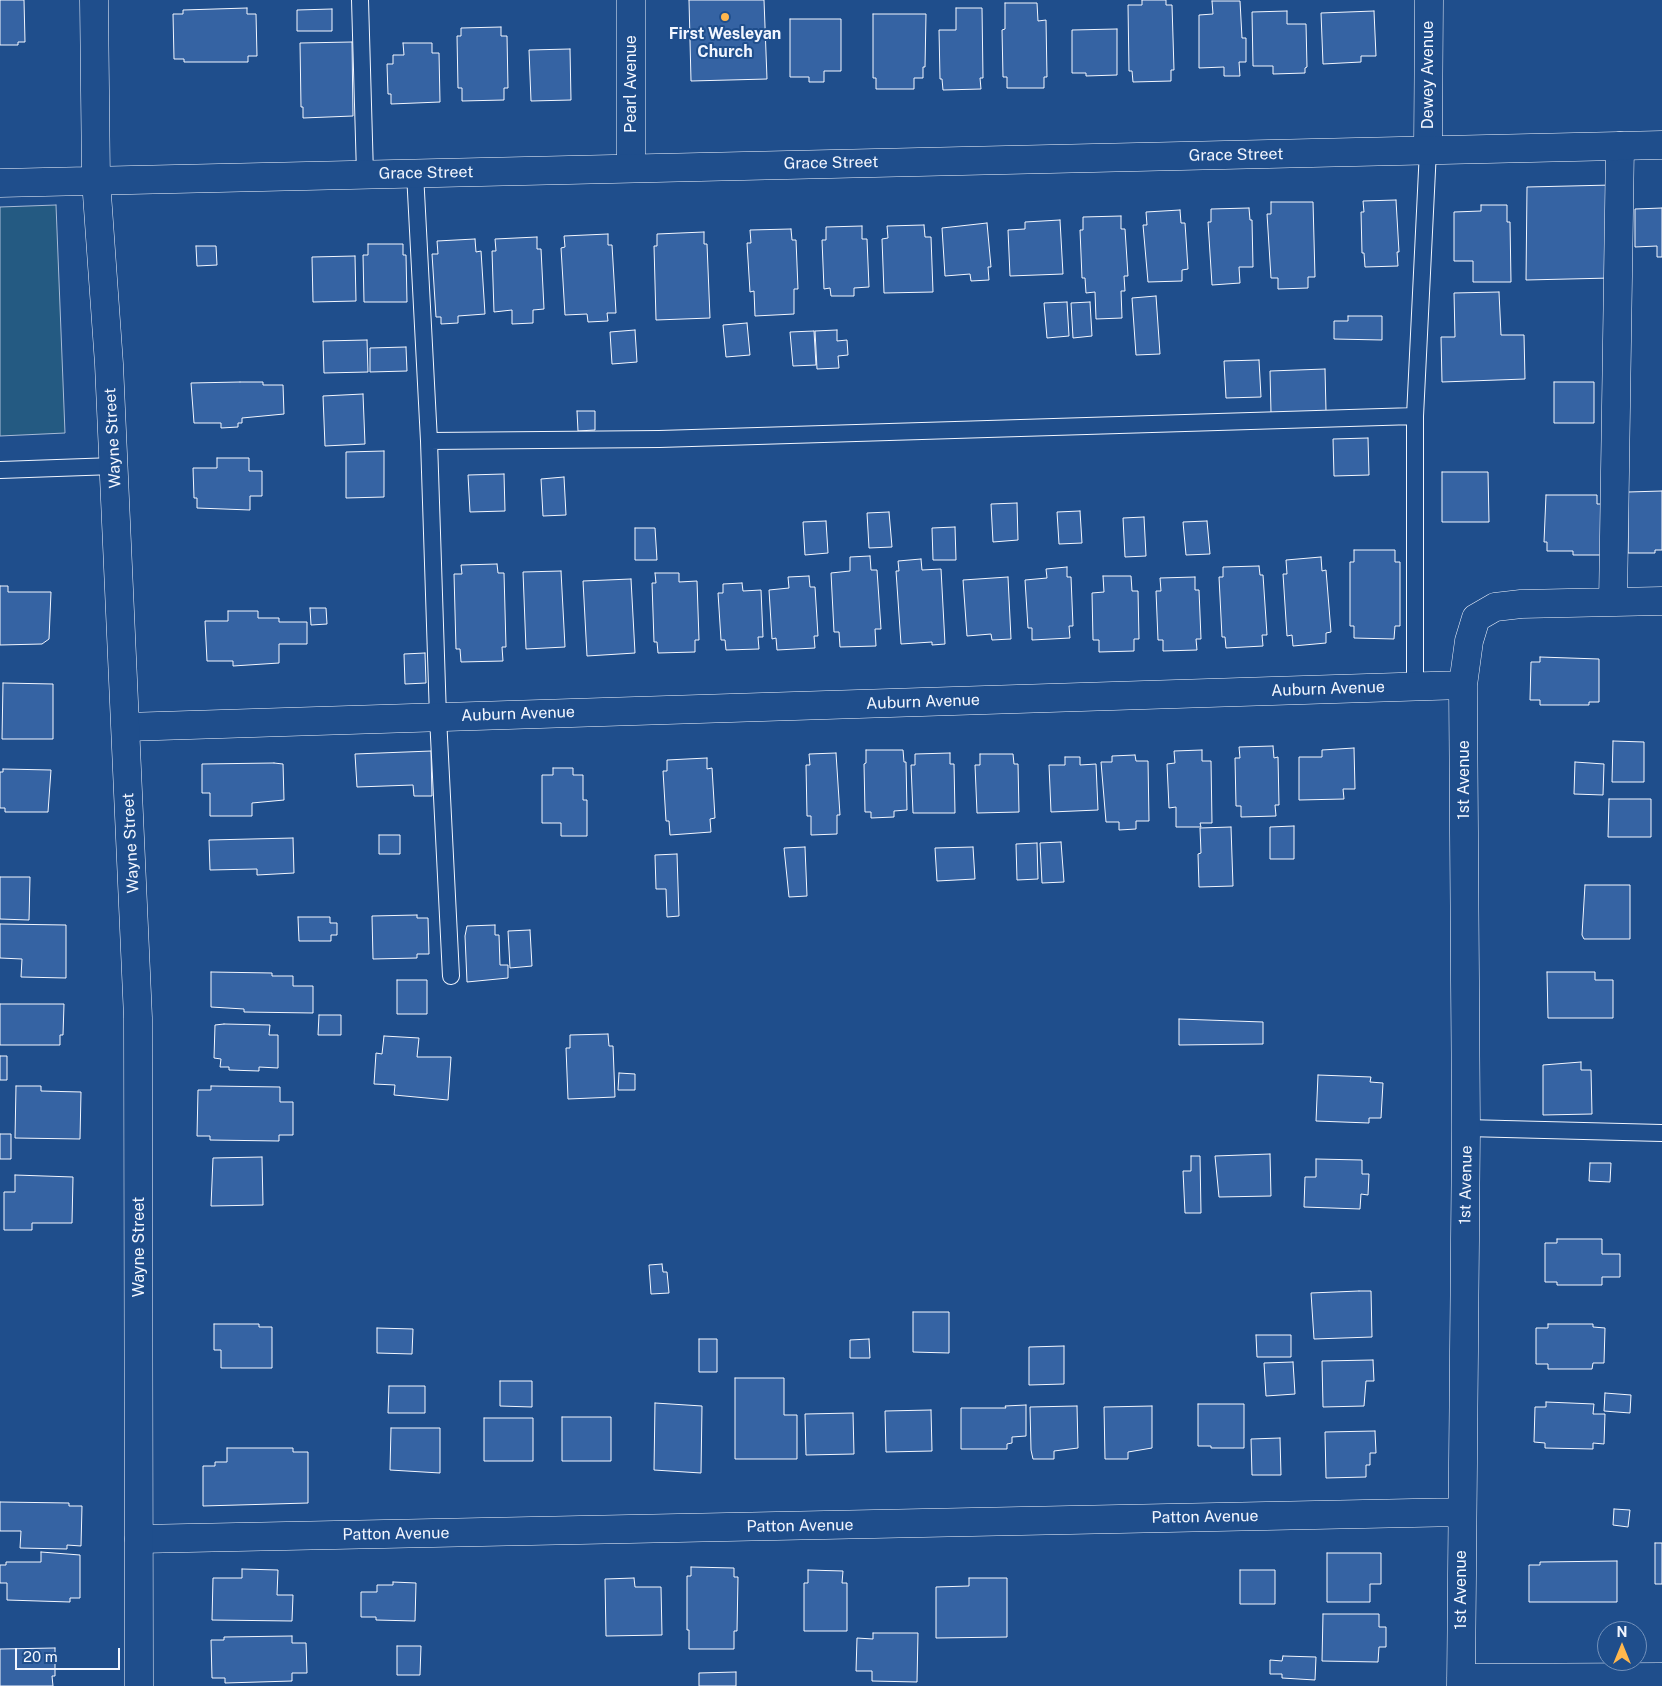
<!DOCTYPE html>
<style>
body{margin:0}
#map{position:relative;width:1662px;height:1686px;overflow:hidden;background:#1f4e8c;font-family:"Public Sans",sans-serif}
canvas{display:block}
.north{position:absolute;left:1597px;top:1621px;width:50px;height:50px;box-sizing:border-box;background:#1f4e8c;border:1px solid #7391ba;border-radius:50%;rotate:0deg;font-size:14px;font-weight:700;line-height:20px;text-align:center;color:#f2f6ff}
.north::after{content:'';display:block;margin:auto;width:18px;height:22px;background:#ffb74d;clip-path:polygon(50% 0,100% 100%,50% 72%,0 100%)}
.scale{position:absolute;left:15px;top:1648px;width:105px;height:22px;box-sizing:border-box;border:2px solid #f2f6ff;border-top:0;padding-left:6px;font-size:15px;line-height:18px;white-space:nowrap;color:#f2f6ff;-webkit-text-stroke:4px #1f4e8c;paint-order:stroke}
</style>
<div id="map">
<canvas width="1662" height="1686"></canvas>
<div class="north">N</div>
<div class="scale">20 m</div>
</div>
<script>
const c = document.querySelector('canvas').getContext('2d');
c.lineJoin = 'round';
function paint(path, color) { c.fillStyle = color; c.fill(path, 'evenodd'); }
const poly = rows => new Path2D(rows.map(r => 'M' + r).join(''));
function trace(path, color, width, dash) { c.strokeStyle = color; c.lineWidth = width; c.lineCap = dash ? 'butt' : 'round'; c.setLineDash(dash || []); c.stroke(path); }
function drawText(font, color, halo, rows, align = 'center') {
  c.font = font + ' "Public Sans",sans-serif'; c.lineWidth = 4; c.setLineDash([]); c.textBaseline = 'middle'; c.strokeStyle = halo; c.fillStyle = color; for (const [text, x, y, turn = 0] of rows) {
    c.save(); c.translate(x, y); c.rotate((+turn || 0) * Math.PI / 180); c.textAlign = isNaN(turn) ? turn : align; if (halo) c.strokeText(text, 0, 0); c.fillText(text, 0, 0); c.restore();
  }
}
const green = poly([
 [56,205,65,433,0,436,0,207,56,205]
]);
paint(green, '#245a82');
trace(green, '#a8bbd7', 1);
const building = poly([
 [0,0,24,0,25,42,18,42,18,45,0,45,0,0],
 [689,0,764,0,767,79,691,81,689,0],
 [1142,0,1166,0,1166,5,1172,5,1174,70,1171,70,1171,81,1133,82,1132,71,1129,71,1128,5,1142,5,1142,0],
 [1212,1,1240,1,1242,38,1246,38,1246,62,1239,62,1240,76,1224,76,1224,67,1199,68,1199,15,1213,14,1212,1],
 [1005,3,1037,3,1038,21,1046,20,1047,77,1044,77,1044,88,1007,88,1007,77,1003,77,1002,30,1005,29,1005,3],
 [247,8,247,14,256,14,257,56,248,56,248,62,184,62,184,59,174,59,173,14,183,14,183,10,247,8],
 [956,8,982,8,983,78,980,78,981,89,943,90,942,79,940,79,939,30,956,30,956,8],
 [332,9,332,31,297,31,297,10,332,9],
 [1287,11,1287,24,1306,24,1307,67,1305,68,1305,73,1273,74,1273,66,1253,66,1252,12,1287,11],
 [1374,11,1376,56,1361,56,1361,62,1323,64,1321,13,1374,11],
 [873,14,926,14,925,67,923,67,923,78,914,78,914,89,876,89,876,78,873,78,873,14],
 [790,19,841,19,841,71,824,71,824,82,809,82,809,77,790,77,790,19],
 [501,27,501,36,507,36,508,88,504,88,504,100,462,101,462,88,458,88,457,36,461,36,461,28,501,27],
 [1117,29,1117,75,1086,76,1086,73,1072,73,1072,30,1117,29],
 [352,42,353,116,303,118,303,107,301,107,300,43,352,42],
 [403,43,432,43,432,53,439,53,440,102,391,104,391,94,388,94,387,64,393,64,393,55,404,55,403,43],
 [570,49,571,100,531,101,529,50,570,49],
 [1612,185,1611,278,1526,280,1527,187,1612,185],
 [1396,200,1399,252,1397,252,1398,266,1365,267,1364,253,1362,253,1361,212,1364,212,1363,201,1396,200],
 [1271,202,1313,202,1315,277,1308,277,1308,288,1278,289,1278,278,1271,278,1267,214,1271,214,1271,202],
 [1481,205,1507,205,1507,222,1510,222,1511,282,1473,282,1473,261,1454,261,1454,212,1481,211,1481,205],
 [1249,208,1250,220,1252,220,1253,267,1239,267,1240,283,1212,285,1208,222,1211,222,1211,209,1249,208],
 [1662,208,1662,257,1657,257,1657,246,1635,247,1635,209,1662,208],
 [1180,210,1181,223,1185,223,1188,269,1182,270,1182,281,1148,282,1143,225,1147,225,1146,212,1180,210],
 [1121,216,1121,229,1125,229,1128,276,1124,276,1125,291,1121,291,1122,318,1096,319,1095,292,1086,293,1085,278,1082,278,1080,230,1083,230,1083,217,1121,216],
 [1060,220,1063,274,1010,276,1008,230,1025,229,1025,222,1060,220],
 [987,223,991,267,988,267,989,280,971,281,970,274,945,276,942,228,987,223],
 [924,225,925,237,931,237,933,292,884,293,882,239,888,238,887,226,924,225],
 [862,226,862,239,867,239,869,287,854,288,854,296,831,296,830,288,824,289,822,240,826,240,826,227,862,226],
 [791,229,792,240,796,240,798,289,794,289,794,314,755,316,754,291,750,292,747,243,751,243,750,230,791,229],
 [704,232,704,244,707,244,710,318,656,320,654,246,657,246,657,234,704,232],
 [608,234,608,245,612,245,616,313,607,313,608,321,588,322,587,314,565,315,561,248,565,247,564,236,608,234],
 [537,237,537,249,541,249,544,309,533,310,533,323,512,324,512,310,494,312,492,251,496,251,495,239,537,237],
 [475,239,476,252,481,251,485,314,458,316,458,323,441,324,441,317,436,317,432,254,438,254,437,241,475,239],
 [368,244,403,244,403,255,406,255,407,302,364,302,363,255,368,255,368,244],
 [196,246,216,246,217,265,197,266,196,246],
 [355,256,356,301,313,302,312,257,355,256],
 [1499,292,1501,335,1524,335,1525,379,1442,382,1441,337,1455,337,1454,293,1499,292],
 [1156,296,1160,354,1136,355,1132,298,1156,296],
 [1067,302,1069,336,1047,338,1044,303,1067,302],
 [1090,302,1092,336,1073,338,1071,303,1090,302],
 [1348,316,1382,316,1382,340,1334,339,1334,321,1348,321,1348,316],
 [747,323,750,355,726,357,723,325,747,323],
 [635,330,637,362,612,364,610,332,635,330],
 [837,330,837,341,847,340,848,355,838,356,839,368,817,369,815,331,837,330],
 [814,331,816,365,793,366,790,332,814,331],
 [367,340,368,372,324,373,323,341,367,340],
 [406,347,407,371,370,372,370,348,406,347],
 [1259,360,1261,397,1226,398,1224,361,1259,360],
 [1325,369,1326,411,1271,413,1270,371,1325,369],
 [240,382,263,382,263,385,283,385,284,414,242,418,242,423,238,423,238,427,221,428,221,423,194,423,191,383,240,382],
 [1554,382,1594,382,1594,423,1554,423,1554,382],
 [363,394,365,444,325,446,323,396,363,394],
 [577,411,595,411,595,430,578,431,577,411],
 [1368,438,1369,475,1334,476,1333,439,1368,438],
 [384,451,384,497,346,498,346,452,384,451],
 [217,458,249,458,249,471,262,471,262,496,250,496,250,510,197,508,197,498,194,498,193,468,217,468,217,458],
 [1442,472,1488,472,1489,522,1442,522,1442,472],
 [504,474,505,511,470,512,468,475,504,474],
 [564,477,566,515,543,516,541,479,564,477],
 [1662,491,1662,550,1655,550,1655,553,1628,553,1628,492,1662,491],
 [1546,495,1597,495,1597,504,1601,504,1601,555,1573,555,1573,551,1547,551,1547,542,1544,542,1546,495],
 [1017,503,1018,540,993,542,991,504,1017,503],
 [1080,511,1082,543,1059,544,1057,512,1080,511],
 [889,512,892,547,869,548,867,513,889,512],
 [1144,517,1146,556,1125,557,1123,518,1144,517],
 [826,521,828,553,805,555,803,522,826,521],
 [1207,521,1210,554,1186,555,1183,522,1207,521],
 [955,527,956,560,933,560,932,528,955,527],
 [635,528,655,528,657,560,635,560,635,528],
 [1354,550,1395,550,1395,562,1400,562,1400,626,1395,626,1394,639,1354,638,1354,626,1350,626,1350,562,1354,562,1354,550],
 [870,556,871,570,877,570,881,629,875,629,876,646,840,647,839,632,834,632,831,573,850,571,850,557,870,556],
 [1321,557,1322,571,1326,570,1331,632,1326,633,1326,643,1293,646,1292,635,1287,636,1283,574,1287,574,1286,560,1321,557],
 [921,559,922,570,941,569,945,644,932,645,932,642,901,644,896,571,899,571,898,561,921,559],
 [497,564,498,573,504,573,506,647,502,647,503,661,461,662,460,649,456,649,454,574,462,574,461,565,497,564],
 [1259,566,1260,575,1263,575,1267,635,1262,635,1263,646,1226,648,1225,637,1222,637,1219,577,1223,577,1223,567,1259,566],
 [1067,567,1067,577,1071,577,1073,626,1069,626,1070,638,1032,640,1032,628,1028,628,1025,580,1047,578,1046,569,1067,567],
 [561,571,565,647,526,649,523,572,561,571],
 [655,573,679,573,679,582,697,581,699,640,695,640,695,652,658,653,657,642,654,642,652,583,656,583,655,573],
 [809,576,810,587,815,587,818,636,814,636,815,648,777,650,776,638,772,639,769,590,789,588,788,577,809,576],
 [1103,576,1131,576,1132,591,1138,591,1139,639,1134,639,1134,651,1099,652,1099,640,1093,640,1092,593,1104,592,1103,576],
 [1008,577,1011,639,992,640,991,634,967,636,963,580,1008,577],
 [1195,577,1195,590,1199,590,1201,639,1196,639,1197,650,1163,651,1163,640,1158,640,1156,591,1161,591,1160,578,1195,577],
 [631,579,635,653,587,656,583,581,631,579],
 [742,583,743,591,761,590,763,637,758,637,759,649,726,650,725,640,721,640,718,593,723,593,723,584,742,583],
 [0,586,8,586,8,592,51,592,49,639,42,644,0,645,0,586],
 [310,608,326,608,327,624,311,625,310,608],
 [228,611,258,611,258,618,279,618,279,622,307,622,307,644,279,644,279,663,233,666,233,661,207,661,205,621,228,621,228,611],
 [425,653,426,683,405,684,404,654,425,653],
 [1540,657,1599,659,1599,702,1589,702,1589,705,1540,705,1540,700,1530,700,1531,662,1540,662,1540,657],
 [3,683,53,684,53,739,2,739,3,683],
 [1613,741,1644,742,1644,782,1612,782,1613,741],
 [1273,746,1274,758,1278,757,1279,805,1275,805,1276,816,1241,817,1241,806,1236,806,1235,758,1240,758,1239,747,1273,746],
 [1354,748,1355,789,1343,789,1344,799,1299,800,1299,757,1322,757,1322,750,1354,748],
 [866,750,903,750,904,762,906,762,907,810,894,811,894,817,871,818,871,812,865,812,864,764,866,763,866,750],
 [1202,750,1202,761,1211,761,1212,823,1200,823,1201,827,1176,827,1176,807,1169,808,1167,764,1175,763,1174,751,1202,750],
 [431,751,432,796,414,796,413,785,357,787,355,754,431,751],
 [836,753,840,815,837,815,837,834,811,835,811,816,807,816,806,765,810,765,809,754,836,753],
 [950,753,950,764,954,764,955,813,913,813,911,765,915,765,915,754,950,753],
 [980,754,1013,754,1014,764,1018,764,1019,812,977,813,975,765,980,765,980,754],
 [1135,755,1136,761,1148,761,1149,821,1136,821,1136,829,1119,830,1119,822,1106,822,1101,762,1112,762,1112,756,1135,755],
 [1065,757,1080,757,1080,765,1096,764,1098,810,1051,812,1049,765,1065,765,1065,757],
 [707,758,707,769,712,768,715,818,710,819,711,832,670,835,669,821,666,821,663,771,667,771,667,760,707,758],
 [1575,762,1604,764,1603,795,1574,794,1575,762],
 [274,763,283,764,284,800,252,803,252,816,210,816,210,793,202,793,202,764,274,763],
 [553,768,573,768,573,775,583,775,583,800,587,800,587,836,561,836,561,823,542,823,542,775,553,775,553,768],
 [3,769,51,770,48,812,5,812,5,808,0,808,0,772,3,772,3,769],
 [1609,799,1651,799,1651,837,1608,837,1609,799],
 [1294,826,1294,859,1270,859,1270,827,1294,826],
 [1231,827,1233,886,1199,887,1198,854,1201,853,1200,828,1231,827],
 [379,835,400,835,400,854,379,854,379,835],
 [293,838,294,873,257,875,257,869,210,870,209,840,293,838],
 [1061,842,1064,882,1042,883,1040,843,1061,842],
 [1037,843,1038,879,1017,880,1016,844,1037,843],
 [805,847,807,896,789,897,784,848,805,847],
 [973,847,975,879,937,881,935,848,973,847],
 [677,854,679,916,667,917,666,889,656,889,655,855,677,854],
 [0,877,30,877,29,920,0,919,0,877],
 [1585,885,1630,885,1630,939,1584,939,1582,935,1585,885],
 [417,915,417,918,428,918,429,954,417,954,417,958,373,959,372,916,417,915],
 [298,917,330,917,330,923,337,923,337,935,331,935,331,941,299,941,298,917],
 [0,924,66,925,66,978,21,977,22,959,0,958,0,924],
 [495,925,495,935,499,935,500,965,508,965,508,978,467,982,465,936,467,926,495,925],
 [530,930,532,966,510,968,508,931,530,930],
 [211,972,272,973,272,976,293,976,293,986,313,986,313,1013,244,1012,244,1009,211,1007,211,972],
 [1547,972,1595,972,1595,980,1613,980,1613,1018,1548,1018,1547,972],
 [397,980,427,980,427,1014,397,1014,397,980],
 [0,1004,64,1004,63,1035,60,1035,60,1045,0,1045,0,1004],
 [319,1015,341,1015,341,1035,318,1035,319,1015],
 [1179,1019,1263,1022,1263,1044,1179,1045,1179,1019],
 [224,1024,270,1025,269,1035,278,1035,278,1068,259,1067,259,1071,229,1070,229,1067,220,1067,221,1059,214,1058,215,1025,224,1024],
 [608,1034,609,1046,613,1046,615,1097,568,1099,566,1048,570,1048,570,1035,608,1034],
 [384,1036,419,1038,417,1057,451,1057,448,1100,394,1095,395,1085,374,1084,376,1053,382,1054,384,1036],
 [0,1056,7,1056,7,1080,0,1080,0,1056],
 [1581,1062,1581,1070,1591,1070,1592,1114,1543,1115,1543,1065,1581,1062],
 [619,1073,635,1074,635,1090,618,1090,619,1073],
 [1318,1075,1371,1077,1370,1082,1383,1083,1381,1118,1369,1118,1369,1123,1316,1121,1318,1075],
 [16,1086,41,1086,41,1091,81,1092,80,1139,15,1138,16,1086],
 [211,1086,280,1087,280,1102,293,1102,293,1135,279,1135,279,1141,210,1140,210,1136,197,1136,198,1090,211,1090,211,1086],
 [0,1134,11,1134,11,1159,0,1159,0,1134],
 [1270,1154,1271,1196,1219,1197,1215,1156,1270,1154],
 [1191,1156,1200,1156,1201,1213,1185,1213,1183,1171,1191,1171,1191,1156],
 [262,1157,263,1205,211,1206,213,1158,262,1157],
 [1316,1159,1362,1160,1362,1174,1369,1174,1368,1195,1361,1194,1360,1209,1304,1207,1305,1177,1316,1177,1316,1159],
 [1590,1163,1611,1163,1610,1182,1589,1181,1590,1163],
 [15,1175,73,1177,72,1223,32,1223,32,1230,4,1230,4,1192,15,1192,15,1175],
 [1557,1239,1602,1239,1602,1254,1620,1254,1620,1277,1602,1277,1602,1285,1557,1285,1557,1282,1545,1282,1545,1243,1557,1243,1557,1239],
 [662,1264,663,1272,667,1272,669,1293,651,1294,649,1265,662,1264],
 [1359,1291,1371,1291,1372,1337,1314,1339,1311,1293,1359,1291],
 [913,1312,949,1312,949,1353,913,1352,913,1312],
 [214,1324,259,1324,259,1327,272,1327,272,1368,221,1368,221,1350,214,1350,214,1324],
 [1548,1324,1593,1324,1593,1327,1605,1328,1604,1363,1593,1363,1592,1369,1548,1369,1548,1364,1536,1364,1536,1328,1548,1328,1548,1324],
 [377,1328,413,1329,412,1354,377,1353,377,1328],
 [1256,1335,1291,1335,1291,1357,1257,1357,1256,1335],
 [699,1339,717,1339,717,1372,699,1372,699,1339],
 [869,1339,870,1358,850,1358,850,1340,869,1339],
 [1064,1346,1064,1384,1029,1385,1029,1347,1064,1346],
 [1373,1360,1374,1381,1366,1381,1364,1406,1323,1407,1322,1361,1373,1360],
 [1293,1362,1295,1394,1266,1396,1264,1363,1293,1362],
 [735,1378,784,1378,784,1415,797,1415,797,1459,735,1459,735,1378],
 [500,1381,532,1381,532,1407,500,1406,500,1381],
 [389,1386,425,1386,425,1413,388,1413,389,1386],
 [1605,1393,1631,1395,1630,1413,1604,1411,1605,1393],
 [1546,1402,1594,1404,1593,1414,1605,1414,1604,1444,1593,1443,1593,1449,1545,1448,1545,1443,1534,1442,1535,1407,1546,1407,1546,1402],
 [655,1403,702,1406,701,1473,654,1470,655,1403],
 [1198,1404,1244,1404,1244,1448,1211,1448,1211,1446,1198,1446,1198,1404],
 [1026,1405,1026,1436,1012,1437,1012,1443,1007,1444,1007,1449,961,1449,961,1408,1006,1408,1005,1406,1026,1405],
 [1077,1406,1078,1448,1054,1451,1054,1459,1033,1459,1031,1450,1030,1407,1077,1406],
 [1152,1406,1152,1448,1128,1452,1128,1459,1105,1459,1104,1407,1152,1406],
 [931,1410,932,1451,886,1452,885,1411,931,1410],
 [853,1413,854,1454,806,1455,805,1414,853,1413],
 [562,1417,611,1417,611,1461,562,1461,562,1417],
 [484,1418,533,1418,533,1461,484,1461,484,1418],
 [391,1428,440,1428,440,1473,390,1470,391,1428],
 [1375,1431,1376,1453,1370,1453,1370,1465,1366,1465,1366,1477,1326,1478,1325,1432,1375,1431],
 [1280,1438,1281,1475,1252,1475,1251,1439,1280,1438],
 [227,1448,293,1448,293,1452,308,1452,308,1503,203,1506,203,1466,215,1466,215,1462,227,1462,227,1448],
 [0,1502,69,1503,69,1506,82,1506,81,1546,67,1545,67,1549,20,1548,21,1531,0,1531,0,1502],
 [1614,1509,1630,1510,1628,1527,1613,1525,1614,1509],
 [1655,1543,1662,1543,1662,1584,1655,1584,1655,1543],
 [41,1552,80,1555,80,1598,70,1598,70,1602,7,1600,7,1583,0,1583,0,1565,6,1565,6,1562,41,1562,41,1552],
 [1327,1553,1381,1553,1381,1584,1370,1584,1370,1602,1327,1602,1327,1553],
 [1617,1561,1617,1602,1529,1602,1529,1565,1540,1565,1540,1562,1617,1561],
 [691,1567,734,1568,734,1577,738,1577,737,1631,734,1631,734,1649,689,1649,689,1630,687,1630,687,1576,691,1576,691,1567],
 [242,1569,278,1570,277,1595,293,1595,292,1621,212,1620,213,1578,242,1578,242,1569],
 [808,1570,843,1571,842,1583,847,1583,847,1631,804,1631,804,1583,808,1583,808,1570],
 [1240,1570,1275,1570,1275,1604,1240,1604,1240,1570],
 [634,1578,635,1587,661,1587,662,1635,606,1636,605,1579,634,1578],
 [969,1578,1007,1578,1007,1637,936,1638,936,1587,969,1586,969,1578],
 [393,1582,416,1583,415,1621,376,1620,376,1617,361,1617,361,1592,377,1592,377,1585,393,1585,393,1582],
 [1323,1614,1379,1614,1379,1627,1386,1627,1386,1647,1379,1647,1378,1662,1322,1661,1323,1614],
 [873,1633,918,1633,917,1682,872,1681,872,1671,856,1671,857,1638,873,1639,873,1633],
 [292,1636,292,1643,306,1643,307,1673,292,1673,292,1681,225,1683,225,1678,212,1678,211,1640,224,1640,224,1637,292,1636],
 [397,1646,421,1646,420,1675,397,1675,397,1646],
 [55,1648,55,1676,52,1676,53,1686,0,1686,0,1649,55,1648],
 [1283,1656,1316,1657,1315,1680,1282,1678,1282,1674,1270,1674,1270,1660,1282,1661,1283,1656],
 [736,1672,736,1686,699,1686,699,1673,736,1672]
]);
paint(building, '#3563a3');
trace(building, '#f2f6ff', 1);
const lane = poly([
 [360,0,365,174],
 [415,173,429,441,438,717,451,976],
 [429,441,659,439,1415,416],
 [0,470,114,466],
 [1415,686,1415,416,1428,150],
 [1466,1128,1662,1133]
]);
const street = poly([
 [1428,150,1429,0],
 [631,168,631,0],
 [1613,602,1620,146],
 [126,727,1463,685],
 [139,1539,1462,1512],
 [1461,1678,1662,1677],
 [1461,1686,1466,1128,1463,685,1469,641,1476,618,1495,607,1521,604,1662,601]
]);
const secondary = poly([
 [94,0,96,180,109,364,138,1018,139,1686],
 [0,183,1662,145]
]);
trace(lane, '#f2f6ff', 18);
trace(street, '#f2f6ff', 29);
trace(secondary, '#f2f6ff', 29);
trace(lane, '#1f4e8c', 16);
trace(street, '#1f4e8c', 28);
trace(secondary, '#1f4e8c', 28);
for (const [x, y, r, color] of [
 [725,17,5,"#ffb74d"]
]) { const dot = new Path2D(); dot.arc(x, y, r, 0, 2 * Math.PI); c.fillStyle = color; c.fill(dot); trace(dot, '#1f4e8c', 2); }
drawText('bold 16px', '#f2f6ff', '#1f4e8c', [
 ["First Wesleyan",725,34],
 ["Church",725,52]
]);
drawText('16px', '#f2f6ff', '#1f4e8c', [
 ["Dewey Avenue",1428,75,-90],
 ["Pearl Avenue",631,84,-90],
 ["Grace Street",1236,155,-1],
 ["Grace Street",831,163,-1],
 ["Grace Street",426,173,-1],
 ["Wayne Street",113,438,-93],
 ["Auburn Avenue",1328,689,-2],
 ["Auburn Avenue",923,702,-2],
 ["Auburn Avenue",518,714,-2],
 ["1st Avenue",1464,780,-90],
 ["Wayne Street",131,843,-93],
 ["1st Avenue",1466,1185,-89],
 ["Wayne Street",139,1247,-90],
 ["Patton Avenue",1205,1517,-1],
 ["Patton Avenue",800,1526,-1],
 ["Patton Avenue",396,1534,-1],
 ["1st Avenue",1461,1590,-90]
]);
</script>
